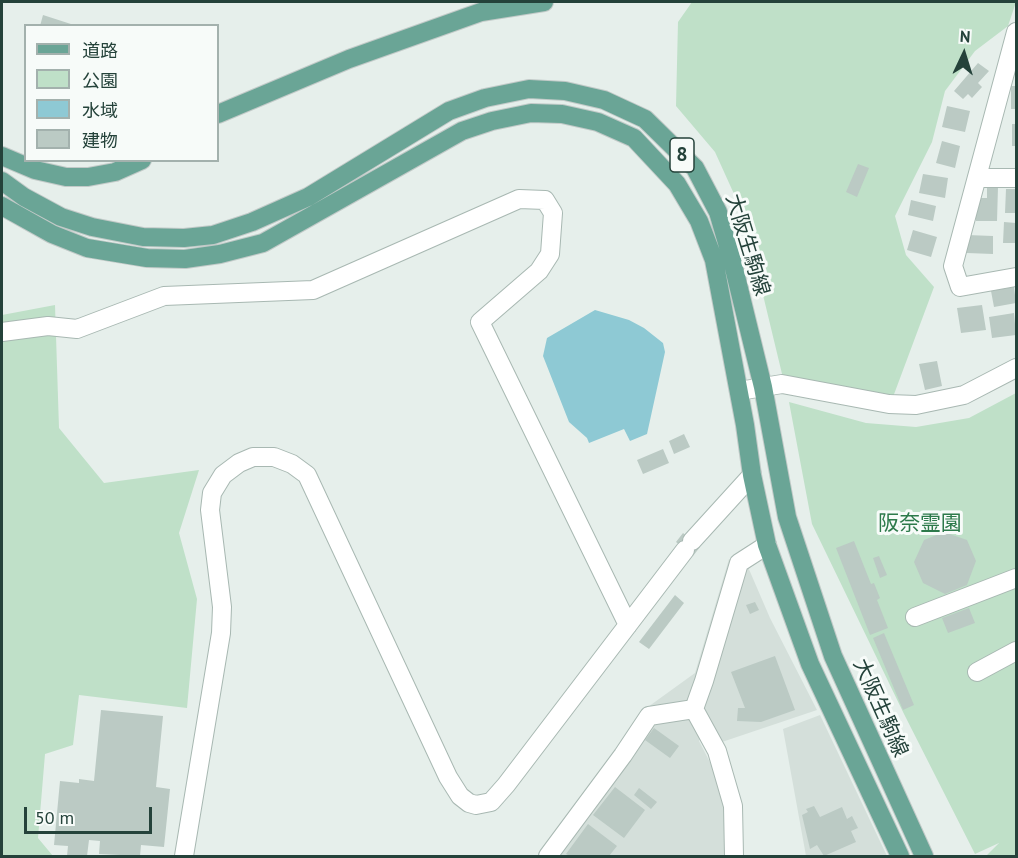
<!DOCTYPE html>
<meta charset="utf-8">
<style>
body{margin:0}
#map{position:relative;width:1018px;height:858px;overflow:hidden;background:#e6efeb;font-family:"PT Sans","Noto Sans JP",sans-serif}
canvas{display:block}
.frame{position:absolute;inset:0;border:3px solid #24423a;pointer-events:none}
.legend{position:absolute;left:24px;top:24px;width:195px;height:138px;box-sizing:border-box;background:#f7fbf9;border:2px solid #a3b1ad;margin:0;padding:8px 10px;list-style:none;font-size:18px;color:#24423a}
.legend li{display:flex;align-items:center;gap:12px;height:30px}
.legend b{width:30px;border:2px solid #a3b1ad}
.north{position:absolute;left:934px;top:24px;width:60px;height:60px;-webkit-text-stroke:4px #f7fbf9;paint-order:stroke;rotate:4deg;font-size:16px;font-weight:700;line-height:24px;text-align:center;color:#24423a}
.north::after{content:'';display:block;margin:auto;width:21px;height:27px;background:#24423a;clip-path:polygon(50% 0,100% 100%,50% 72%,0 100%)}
.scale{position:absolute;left:24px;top:807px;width:128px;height:27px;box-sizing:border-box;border:3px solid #24423a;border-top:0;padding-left:8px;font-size:18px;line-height:21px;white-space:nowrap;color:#24423a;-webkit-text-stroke:4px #f7fbf9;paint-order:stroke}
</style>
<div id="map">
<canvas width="1018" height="858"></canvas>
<div class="frame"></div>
<ul class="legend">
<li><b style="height:8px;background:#6aa596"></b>道路</li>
<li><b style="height:16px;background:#bfe0c8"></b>公園</li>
<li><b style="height:16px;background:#8ec9d4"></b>水域</li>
<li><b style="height:16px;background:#bbcac4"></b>建物</li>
</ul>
<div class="north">N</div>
<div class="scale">50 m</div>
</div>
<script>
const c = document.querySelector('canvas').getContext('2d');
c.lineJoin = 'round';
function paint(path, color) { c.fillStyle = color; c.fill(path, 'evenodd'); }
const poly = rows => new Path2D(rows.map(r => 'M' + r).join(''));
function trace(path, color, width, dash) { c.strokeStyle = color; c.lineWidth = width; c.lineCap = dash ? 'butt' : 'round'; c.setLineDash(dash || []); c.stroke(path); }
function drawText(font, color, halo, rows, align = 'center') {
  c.font = font + ' "PT Sans","Noto Sans JP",sans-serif'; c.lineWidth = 6; c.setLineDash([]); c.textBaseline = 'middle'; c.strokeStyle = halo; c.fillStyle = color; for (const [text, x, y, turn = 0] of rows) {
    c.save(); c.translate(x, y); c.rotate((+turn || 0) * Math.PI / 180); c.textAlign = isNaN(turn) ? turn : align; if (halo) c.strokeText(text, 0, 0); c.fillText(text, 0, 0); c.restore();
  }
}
paint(poly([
 [729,559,748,567,770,618,817,710,722,742,702,734,699,741,716,774,724,800,726,819,724,856,538,856,618,751,641,712,695,673],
 [820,715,887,856,806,856,783,729]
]), '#d4dfda');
paint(poly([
 [692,2,1016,2,1008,26,975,51,945,91,932,142,895,216,906,255,934,287,893,397,783,378,744,216,715,152,676,106,678,22],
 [55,305,59,428,104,483,199,470,179,533,197,599,187,708,79,695,73,745,45,754,38,838,53,856,2,856,2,315],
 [1016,393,1016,856,986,856,999,843,975,854,904,714,812,524,789,402,866,423,916,427,969,418]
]), '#bfe0c8');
paint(poly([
 [595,310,629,320,644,328,663,343,665,352,647,434,630,441,624,429,589,443,587,438,569,422,543,356,547,338]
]), '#8ec9d4');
paint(poly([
 [43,15,74,25,74,26,40,26],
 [978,63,989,71,978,83,982,87,972,98,968,94,963,99,954,91],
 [1011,86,1016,86,1016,109,1011,109],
 [947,106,970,111,965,132,942,127],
 [1012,124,1016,124,1016,146,1012,146],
 [942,141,960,146,955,168,936,163],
 [858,164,869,168,857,197,846,192],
 [923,174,948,178,945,198,919,193],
 [987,187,998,187,997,221,976,221,976,198,987,198],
 [1006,189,1016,189,1016,213,1005,213],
 [911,200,936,206,933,221,908,215],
 [1004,222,1016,223,1016,243,1003,243],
 [913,230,937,237,931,257,907,250],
 [967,235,993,236,993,254,967,253],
 [1014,287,1016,303,994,307,991,291],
 [982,305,986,330,961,333,957,308],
 [1014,313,1016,335,992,338,989,317],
 [937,361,942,386,925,390,919,364],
 [684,434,690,447,674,454,669,441],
 [663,449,669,463,643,474,637,460],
 [944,532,967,540,976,561,967,585,945,594,923,583,914,562,924,540],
 [683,533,700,547,693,556,676,542],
 [854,541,871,584,874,583,880,598,877,600,888,628,870,635,836,548],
 [879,556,887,575,880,578,873,558],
 [675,595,684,603,649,649,639,642],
 [755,602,759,610,750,614,746,605],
 [969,608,975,623,948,633,942,618],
 [884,633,914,705,903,710,873,638],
 [775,656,795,710,761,722,737,721,738,708,745,708,731,672],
 [101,710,163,716,156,787,170,789,164,847,141,845,140,856,99,854,100,841,89,840,87,856,67,856,68,846,54,845,60,781,79,783,79,779,94,781],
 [654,728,679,746,670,758,645,740],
 [615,787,645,810,624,838,593,815],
 [639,788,657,802,651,809,634,795],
 [814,806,820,817,842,807,847,819,852,816,858,828,851,831,856,842,824,856,817,845,810,849,802,815,808,812,806,809],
 [588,824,617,846,609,856,570,856,566,854]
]), '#bbcac4');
const minor = poly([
 [1016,32,953,266,960,287,1016,277],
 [978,178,1016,178],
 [2,332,48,326,77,329,164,296,313,290,519,199,545,200,553,213,550,254,539,271,480,322,628,625],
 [739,391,782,384,889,404,916,405,964,395,1016,368],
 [692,541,752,475],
 [915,617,1016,578],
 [977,672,1016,651],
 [184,856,221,633,222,607,210,510,212,493,223,475,239,463,253,457,274,457,292,464,307,475,448,777,460,796,469,803,476,805,491,802,506,785,685,550],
 [548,856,623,755,649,716,694,709],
 [734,856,733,806,717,751,694,709,704,681,739,563,767,545]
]);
const major = poly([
 [218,114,349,59,481,12,544,2],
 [2,156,35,170,66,177,88,177,115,172,142,160],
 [2,181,24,197,61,217,92,227,143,237,184,238,213,235,252,222,308,197,449,111,485,98,529,89,565,91,604,100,645,119,695,168,718,212,732,260,763,387,787,517,833,656,924,856],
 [2,206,52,234,87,248,147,258,185,259,220,254,263,243,462,131,492,121,531,113,562,114,598,122,634,138,677,184,699,221,714,260,745,425,752,475,767,545,810,664,900,856]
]);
trace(minor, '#a8b8b2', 20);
trace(major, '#c2cac8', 20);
trace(minor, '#fff', 18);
trace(major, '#6aa596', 18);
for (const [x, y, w] of [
 [682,155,24]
]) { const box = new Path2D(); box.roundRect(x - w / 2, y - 17, w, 34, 4.5); c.fillStyle = '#f7fbf9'; c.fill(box); trace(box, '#24423a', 1.5); }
drawText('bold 20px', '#24423a', null, [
 ["8",682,155]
]);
drawText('21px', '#24423a', '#f7fbf9', [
 ["大阪生駒線",747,245,73],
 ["大阪生駒線",880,708,66]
]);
drawText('21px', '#2d7a4b', '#f7fbf9', [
 ["阪奈霊園",920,524]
]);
</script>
